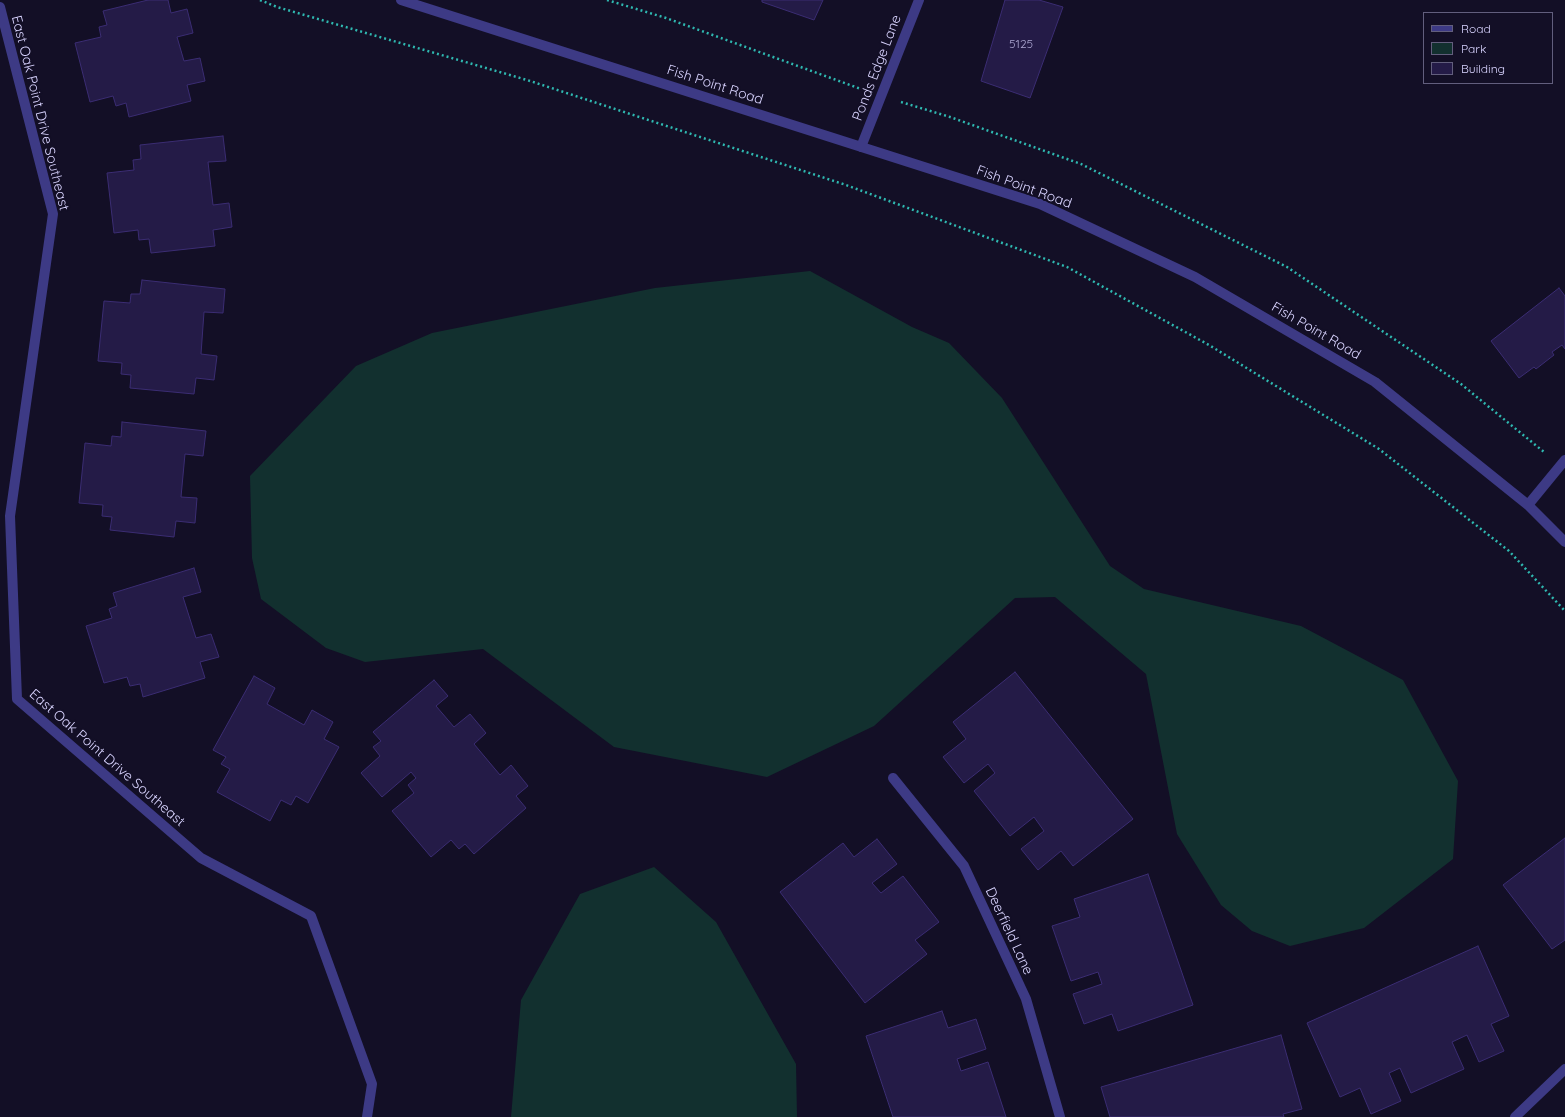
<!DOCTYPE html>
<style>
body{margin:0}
#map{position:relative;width:1565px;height:1117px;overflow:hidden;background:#130f26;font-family:Quicksand,sans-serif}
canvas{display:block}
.legend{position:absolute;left:1423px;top:12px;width:130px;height:72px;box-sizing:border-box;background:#130f26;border:1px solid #625e7d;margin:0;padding:5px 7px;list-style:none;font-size:12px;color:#d9d4ff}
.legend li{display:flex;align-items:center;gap:8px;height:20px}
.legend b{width:20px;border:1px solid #625e7d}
</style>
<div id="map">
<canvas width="1565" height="1117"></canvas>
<ul class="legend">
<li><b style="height:5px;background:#3d3a85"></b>Road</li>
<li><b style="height:11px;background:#12302f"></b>Park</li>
<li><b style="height:11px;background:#241b47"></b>Building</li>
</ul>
</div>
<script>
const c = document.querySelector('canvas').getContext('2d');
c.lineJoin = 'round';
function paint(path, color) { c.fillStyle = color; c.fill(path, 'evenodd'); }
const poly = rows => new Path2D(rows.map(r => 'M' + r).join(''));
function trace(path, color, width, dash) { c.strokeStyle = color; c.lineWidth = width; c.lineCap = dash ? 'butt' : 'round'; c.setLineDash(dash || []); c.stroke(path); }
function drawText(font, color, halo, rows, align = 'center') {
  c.font = font + ' Quicksand,sans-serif'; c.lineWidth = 4; c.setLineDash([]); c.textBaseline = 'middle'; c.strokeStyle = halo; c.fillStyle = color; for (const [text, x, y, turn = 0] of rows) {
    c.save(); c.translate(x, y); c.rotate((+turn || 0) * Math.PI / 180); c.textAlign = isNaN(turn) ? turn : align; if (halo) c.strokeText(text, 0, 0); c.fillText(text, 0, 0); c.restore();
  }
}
paint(poly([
 [810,271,912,327,949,343,1002,398,1110,566,1144,589,1301,626,1403,680,1458,781,1453,859,1364,928,1290,946,1252,931,1221,905,1177,834,1146,674,1055,597,1015,598,874,726,767,777,614,747,483,649,365,662,326,648,261,599,252,558,250,476,356,366,432,333,655,288],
 [654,867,716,922,796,1064,797,1117,511,1117,521,1000,580,894]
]), '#12302f');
const building = poly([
 [148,0,168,0,171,13,187,9,193,33,177,37,184,61,200,58,205,81,187,85,191,101,129,117,126,103,116,106,113,96,90,102,75,43,101,37,99,27,107,25,103,11,148,0],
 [762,0,823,0,814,20,762,2,762,0],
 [1005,0,1039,0,1063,7,1030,98,981,81,1005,0],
 [223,136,226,161,208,162,213,205,229,203,232,227,213,230,215,246,151,253,149,239,139,240,138,230,114,233,107,173,134,170,133,160,141,159,140,145,223,136],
 [142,280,225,289,223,313,204,312,201,354,217,356,214,380,196,378,194,394,130,388,131,375,121,374,122,363,98,361,104,301,130,303,131,294,140,294,142,280],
 [1559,288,1565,296,1565,349,1562,345,1552,352,1554,355,1536,369,1534,367,1519,378,1491,341,1559,288],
 [122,422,206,431,203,456,185,454,181,497,197,498,195,523,176,521,174,537,110,530,112,517,102,516,103,505,79,503,85,443,111,446,112,436,121,437,122,422],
 [194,568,201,592,183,597,196,638,211,634,219,657,200,662,205,678,143,697,140,684,130,686,127,677,104,683,86,626,112,618,109,609,117,606,113,593,194,568],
 [1015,672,1133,819,1073,866,1061,851,1038,870,1021,849,1044,831,1034,817,1010,836,974,791,995,773,988,764,964,783,943,757,966,739,953,722,1015,672],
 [254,676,275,688,267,704,304,725,312,710,333,722,324,739,339,747,308,803,296,796,291,805,281,800,270,821,217,792,230,769,221,764,226,757,213,750,254,676],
 [434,680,448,696,436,706,454,727,470,714,486,733,474,744,500,775,511,765,528,786,516,796,526,808,474,854,465,844,459,849,451,840,431,857,392,811,414,793,408,785,416,778,411,772,382,797,361,773,380,756,373,747,381,741,373,732,434,680],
 [1565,838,1565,940,1552,949,1503,885,1565,838],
 [877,839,897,864,872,883,881,893,903,876,939,922,915,940,927,954,865,1003,780,892,843,843,854,857,877,839],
 [1148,874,1193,1005,1118,1031,1112,1014,1084,1024,1073,994,1102,984,1098,972,1071,981,1052,926,1080,917,1074,899,1148,874],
 [1478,946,1509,1016,1491,1024,1504,1051,1479,1062,1467,1035,1452,1042,1464,1069,1411,1093,1400,1068,1389,1073,1401,1101,1371,1114,1360,1088,1340,1097,1307,1023,1478,946],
 [942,1011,948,1028,976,1019,986,1049,957,1059,961,1071,988,1062,1006,1117,893,1117,866,1036,942,1011],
 [1281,1035,1302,1109,1283,1114,1284,1117,1110,1117,1101,1087,1281,1035]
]);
paint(building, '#241b47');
trace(building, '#3b2d73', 1);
trace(poly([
 [260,0,277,7,527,80,846,185,1067,267,1209,345,1379,449,1509,551,1565,611],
 [607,0,666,18,861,89],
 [901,102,950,117,1081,164,1287,267,1461,384,1544,452]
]), '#2fb8b0', 2.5, [2, 3]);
trace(poly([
 [401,0,1040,204,1195,277,1375,382,1528,505,1565,542],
 [0,7,53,214,10,516,17,699,201,858,311,916,372,1084,367,1117],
 [861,147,919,0],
 [1528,505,1565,460],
 [893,778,964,866,1026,999,1060,1117],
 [1515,1117,1565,1069]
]), '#3d3a85', 10);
drawText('12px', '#aca6d1', null, [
 ["5125",1021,44]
]);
drawText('14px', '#d9d4ff', '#130f26', [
 ["Ponds Edge Lane",877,68,-69],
 ["Fish Point Road",715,85,18],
 ["East Oak Point Drive Southeast",40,113,76],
 ["Fish Point Road",1024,187,20],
 ["Fish Point Road",1316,331,30],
 ["East Oak Point Drive Southeast",107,758,41],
 ["Deerfield Lane",1009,931,65]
]);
</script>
